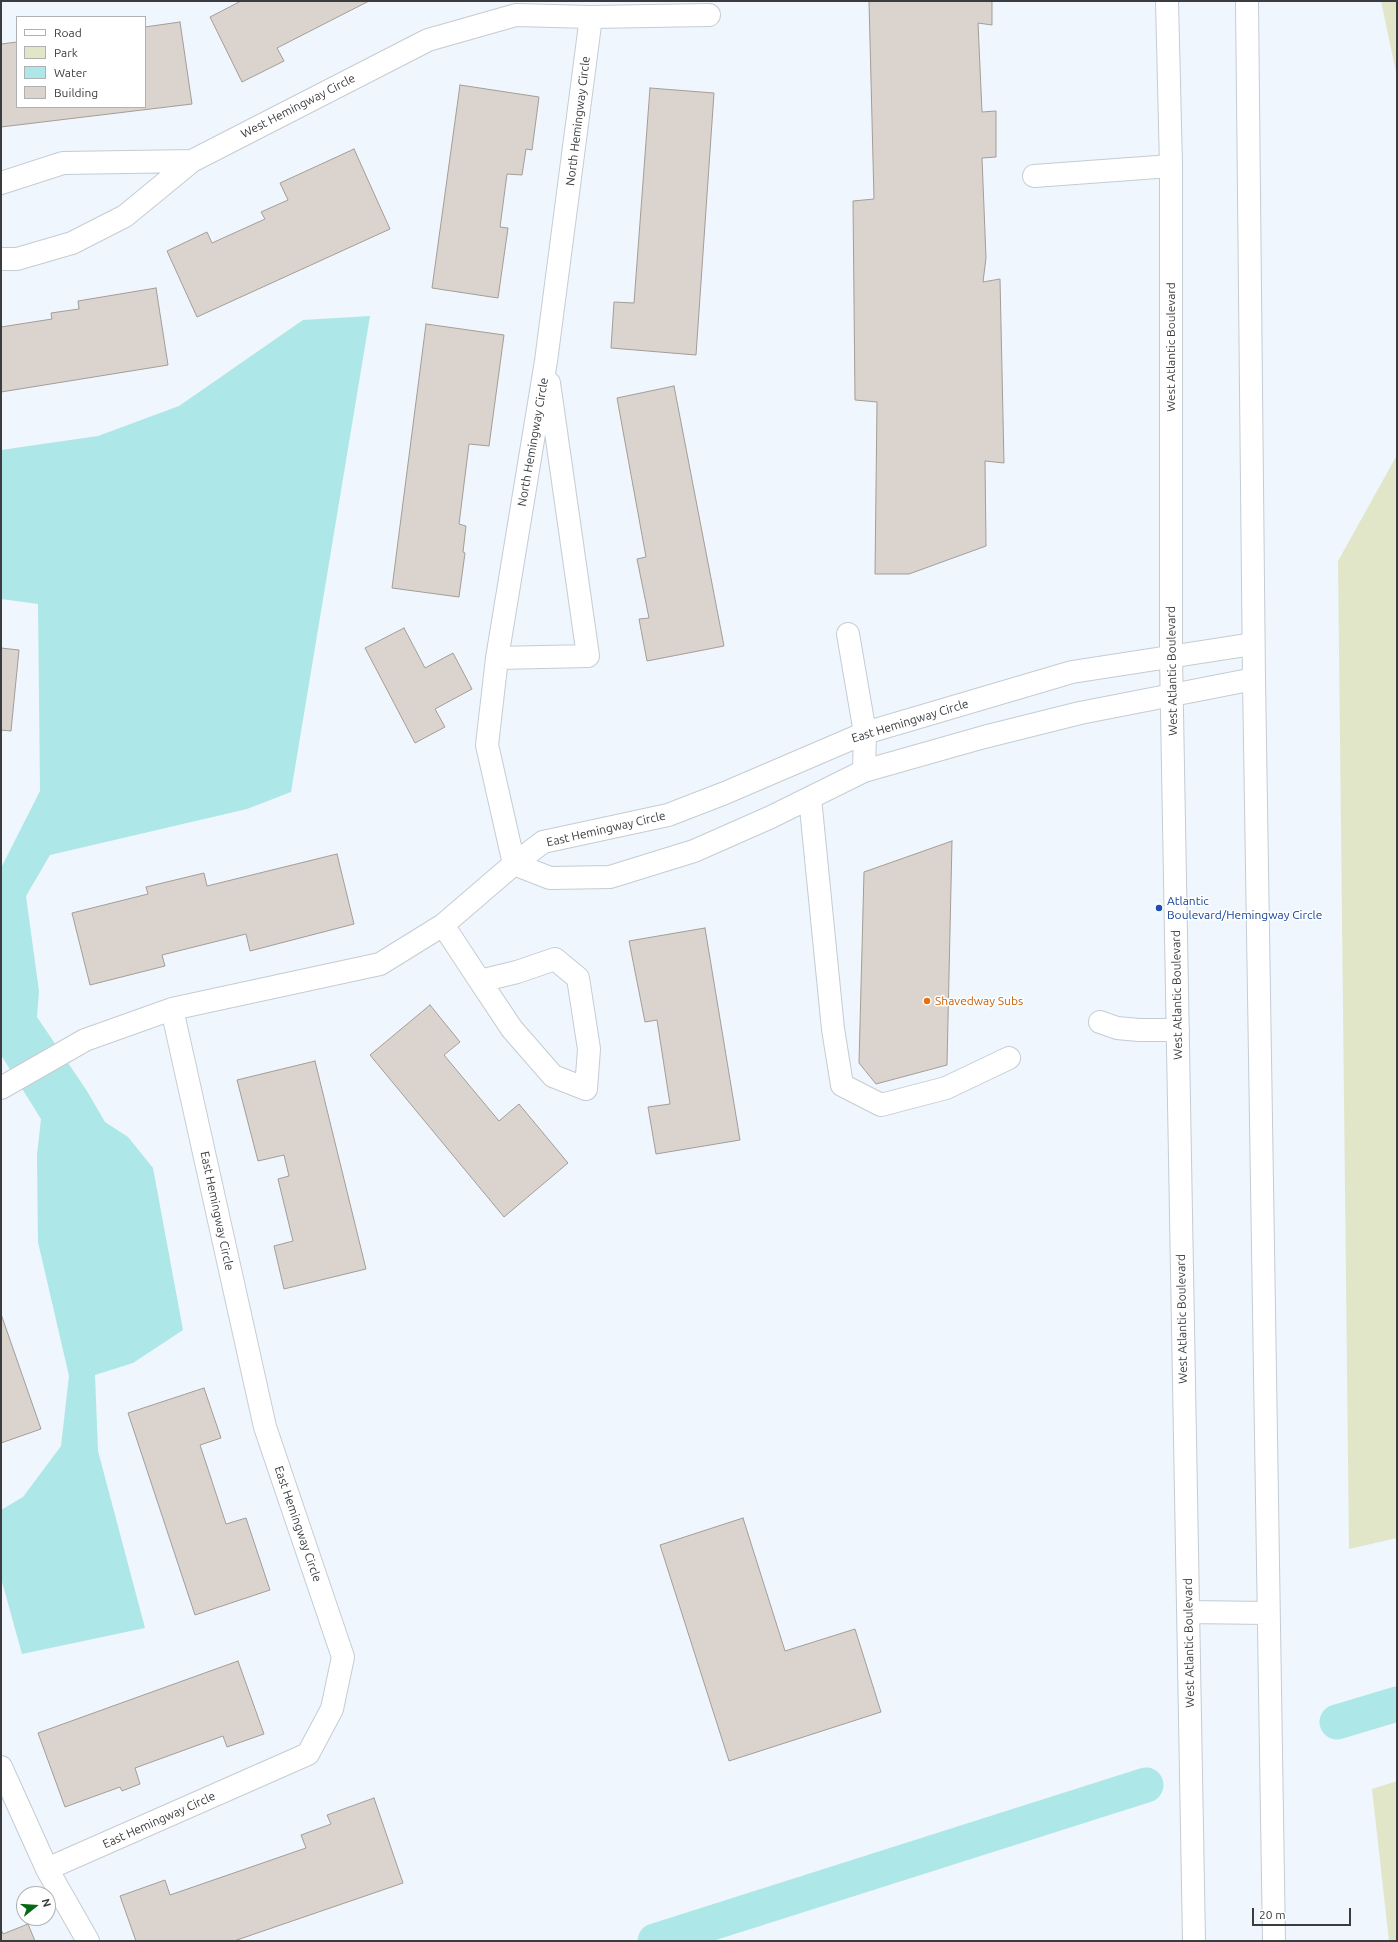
<!DOCTYPE html>
<style>
body{margin:0}
#map{position:relative;width:1398px;height:1942px;overflow:hidden;background:#eff6fd;font-family:Ubuntu,sans-serif}
canvas{display:block}
.frame{position:absolute;inset:0;border:2px solid #3a3c3f;pointer-events:none}
.legend{position:absolute;left:16px;top:16px;width:130px;height:92px;box-sizing:border-box;background:#fff;border:1px solid #b0b1b2;margin:0;padding:5px 7px;list-style:none;font-size:12px;color:#3a3c3f}
.legend li{display:flex;align-items:center;gap:8px;height:20px}
.legend b{width:20px;border:1px solid #b0b1b2}
.north{position:absolute;left:16px;top:1886px;width:40px;height:40px;box-sizing:border-box;background:#fff;border:1px solid #b0b1b2;border-radius:50%;rotate:73deg;font-size:11px;font-weight:700;line-height:16px;text-align:center;color:#3a3c3f}
.north::after{content:'';display:block;margin:auto;width:14px;height:18px;background:#066915;clip-path:polygon(50% 0,100% 100%,50% 72%,0 100%)}
.scale{position:absolute;left:1252px;top:1908px;width:99px;height:18px;box-sizing:border-box;border:2px solid #3a3c3f;border-top:0;padding-left:5px;font-size:12px;line-height:14px;white-space:nowrap;color:#3a3c3f;-webkit-text-stroke:3px #fff;paint-order:stroke}
</style>
<div id="map">
<canvas width="1398" height="1942"></canvas>
<div class="frame"></div>
<ul class="legend">
<li><b style="height:5px;background:#fff"></b>Road</li>
<li><b style="height:11px;background:#e1e6c9"></b>Park</li>
<li><b style="height:11px;background:#aee7e7"></b>Water</li>
<li><b style="height:11px;background:#dbd4ce"></b>Building</li>
</ul>
<div class="north">N</div>
<div class="scale">20 m</div>
</div>
<script>
const c = document.querySelector('canvas').getContext('2d');
c.lineJoin = 'round';
function paint(path, color) { c.fillStyle = color; c.fill(path, 'evenodd'); }
const poly = rows => new Path2D(rows.map(r => 'M' + r).join(''));
function trace(path, color, width, dash) { c.strokeStyle = color; c.lineWidth = width; c.lineCap = dash ? 'butt' : 'round'; c.setLineDash(dash || []); c.stroke(path); }
function drawText(font, color, halo, rows, align = 'center') {
  c.font = font + ' Ubuntu,sans-serif'; c.lineWidth = 3; c.setLineDash([]); c.textBaseline = 'middle'; c.strokeStyle = halo; c.fillStyle = color; for (const [text, x, y, turn = 0] of rows) {
    c.save(); c.translate(x, y); c.rotate((+turn || 0) * Math.PI / 180); c.textAlign = isNaN(turn) ? turn : align; if (halo) c.strokeText(text, 0, 0); c.fillText(text, 0, 0); c.restore();
  }
}
paint(poly([
 [1381,1,1397,1,1397,77],
 [1397,455,1397,1538,1349,1549,1338,561],
 [1397,1781,1397,1941,1389,1941,1372,1789]
]), '#e1e6c9');
paint(poly([
 [370,316,291,792,247,809,50,855,26,896,39,991,37,1017,87,1091,105,1122,128,1137,153,1168,183,1330,133,1363,95,1375,98,1451,145,1628,22,1654,1,1578,1,1510,23,1497,61,1446,69,1376,38,1242,37,1155,41,1119,1,1055,1,868,40,791,38,604,1,599,1,450,98,436,179,406,303,320]
]), '#aee7e7');
trace(poly([
 [1337,1722,1397,1704],
 [655,1941,1146,1785]
]), '#aee7e7', 35);
const building = poly([
 [241,1,369,1,277,48,284,61,242,82,210,17,241,1],
 [869,1,992,1,992,25,978,23,982,112,996,111,996,157,982,158,986,258,983,282,1000,279,1004,463,985,461,986,546,909,574,875,574,877,402,855,400,853,201,874,199,869,1],
 [180,22,192,104,1,127,1,44,17,42,17,107,145,107,145,27,180,22],
 [460,85,539,97,532,150,526,149,522,175,507,174,500,227,508,228,498,298,432,288,460,85],
 [650,88,714,93,696,355,611,348,614,302,634,303,650,88],
 [354,149,390,229,197,317,167,251,207,232,212,243,265,219,261,212,288,200,280,183,354,149],
 [156,288,168,365,1,392,1,327,52,319,51,313,79,309,78,301,156,288],
 [426,324,504,335,489,446,469,444,459,524,466,526,463,552,465,553,459,597,392,588,426,324],
 [674,386,724,646,647,661,639,619,649,618,637,559,646,557,617,398,674,386],
 [404,628,425,668,453,653,472,689,435,709,445,727,415,743,365,648,404,628],
 [1,648,19,650,11,731,1,730,1,648],
 [952,841,947,1065,876,1084,859,1063,864,872,952,841],
 [337,854,354,924,250,951,246,934,162,955,165,966,90,985,72,913,148,894,146,887,204,873,207,886,337,854],
 [705,928,740,1140,656,1154,648,1107,670,1104,657,1020,645,1022,629,941,705,928],
 [430,1005,460,1042,444,1055,499,1121,519,1104,568,1163,504,1217,370,1055,430,1005],
 [315,1061,366,1269,284,1289,274,1246,293,1241,278,1179,289,1176,284,1155,258,1161,237,1080,315,1061],
 [1,1314,41,1429,1,1443,1,1314],
 [204,1388,221,1438,200,1445,226,1524,246,1518,270,1590,195,1615,128,1413,204,1388],
 [743,1518,785,1651,855,1629,881,1712,729,1761,660,1545,743,1518],
 [238,1661,264,1734,227,1747,223,1736,135,1768,140,1784,122,1791,120,1787,65,1807,38,1733,238,1661],
 [374,1798,403,1883,234,1941,136,1941,120,1896,165,1880,170,1895,306,1848,301,1835,331,1824,327,1815,374,1798],
 [28,1924,35,1941,1,1941,1,1929,3,1934,28,1924]
]);
paint(building, '#dbd4ce');
trace(building, '#a39d96', 1);
const minor = poly([
 [1034,176,1171,166],
 [1,183,63,163,192,161,428,40,516,15,591,17,709,15],
 [1,259,17,259,72,243,125,216,192,161],
 [848,634,865,733,864,771],
 [497,658,588,656,549,383],
 [810,798,833,1029,842,1085,881,1105,946,1088,1009,1058],
 [514,864,487,745,497,658,546,361,591,17],
 [514,864,550,878,610,877,694,851,771,817,864,771,984,737,1080,713,1254,679],
 [443,925,480,981,512,1029,553,1076,586,1089,589,1049,578,978,555,959,517,972,480,981],
 [1100,1022,1117,1028,1139,1030,1178,1030],
 [1,1088,85,1040,172,1009,380,964,443,925,514,864,543,842,668,815,725,793,865,733,1072,672,1253,644],
 [1,1767,47,1869,88,1941],
 [47,1869,308,1754,332,1709,343,1657,265,1427,172,1009]
]);
const major = poly([
 [1167,1,1171,166,1171,656,1194,1941],
 [1247,1,1254,679,1274,1941],
 [1188,1612,1268,1613]
]);
trace(minor, '#c5ccd2', 24);
trace(major, '#c5ccd2', 24);
trace(minor, '#fff', 22);
trace(major, '#fff', 22);
for (const [x, y, r, color] of [
 [1159,908,4,"#1a4fb4"],
 [927,1001,4,"#e8710a"]
]) { const dot = new Path2D(); dot.arc(x, y, r, 0, 2 * Math.PI); c.fillStyle = color; c.fill(dot); trace(dot, '#fff', 1.5); }
drawText('12px', '#3a3c3f', '#fff', [
 ["West Hemingway Circle",298,106,-27],
 ["North Hemingway Circle",578,121,-83],
 ["West Atlantic Boulevard",1171,347,-90],
 ["North Hemingway Circle",533,442,-80],
 ["West Atlantic Boulevard",1172,671,-91],
 ["East Hemingway Circle",910,721,-17],
 ["East Hemingway Circle",606,829,-13],
 ["West Atlantic Boulevard",1177,995,-91],
 ["East Hemingway Circle",217,1211,78],
 ["West Atlantic Boulevard",1182,1319,-91],
 ["East Hemingway Circle",298,1524,71],
 ["West Atlantic Boulevard",1189,1643,-91],
 ["East Hemingway Circle",159,1820,-24]
]);
drawText('12px', '#164399', '#fff', [
 ["Atlantic",1167,901],
 ["Boulevard/Hemingway Circle",1167,915]
], 'left');
drawText('12px', '#c56008', '#fff', [
 ["Shavedway Subs",935,1001]
], 'left');
</script>
